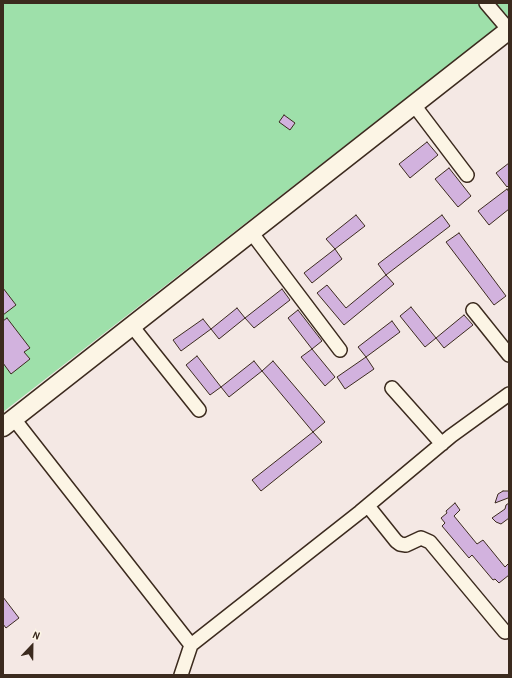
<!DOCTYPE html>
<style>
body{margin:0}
#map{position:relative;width:512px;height:678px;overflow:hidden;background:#f4e8e4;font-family:"Patrick Hand",sans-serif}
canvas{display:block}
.frame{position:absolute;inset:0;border:4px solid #3b2a1e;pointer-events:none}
.north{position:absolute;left:12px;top:626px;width:40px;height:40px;-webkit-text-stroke:3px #fcf5e5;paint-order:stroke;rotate:22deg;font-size:11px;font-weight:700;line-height:16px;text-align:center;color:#3b2a1e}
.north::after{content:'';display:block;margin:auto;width:14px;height:18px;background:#3b2a1e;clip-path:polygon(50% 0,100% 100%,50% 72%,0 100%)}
</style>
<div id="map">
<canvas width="512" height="678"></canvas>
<div class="frame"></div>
<div class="north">N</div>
</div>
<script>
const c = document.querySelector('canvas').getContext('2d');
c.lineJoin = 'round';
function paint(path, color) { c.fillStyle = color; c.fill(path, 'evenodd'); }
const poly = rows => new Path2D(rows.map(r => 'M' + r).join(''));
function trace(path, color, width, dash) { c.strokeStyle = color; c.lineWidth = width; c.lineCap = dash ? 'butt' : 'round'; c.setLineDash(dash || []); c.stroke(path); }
paint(poly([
 [3,3,509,3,509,18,3,412]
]), '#9ee0aa');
const building = poly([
 [284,115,295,123,290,130,279,122,284,115],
 [427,142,438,155,410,178,399,164,427,142],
 [509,163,509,185,507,187,496,173,509,163],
 [449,168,471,196,458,207,435,179,449,168],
 [507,189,509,192,509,209,489,225,478,211,507,189],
 [356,215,365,226,335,249,326,239,356,215],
 [442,215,450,226,386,275,378,264,442,215],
 [459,233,506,296,494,305,446,242,459,233],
 [335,249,342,259,312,283,304,273,335,249],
 [386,275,394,284,344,325,317,293,327,285,346,308,386,275],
 [3,288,16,305,3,315,3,288],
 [282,289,290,300,254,328,245,318,282,289],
 [411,307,436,338,425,347,400,316,411,307],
 [237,308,245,318,219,339,211,329,237,308],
 [298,310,322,341,312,349,288,318,298,310],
 [464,315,473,325,444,348,436,338,464,315],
 [7,318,30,348,24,352,30,359,11,374,3,363,3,321,7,318],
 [203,319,211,329,181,351,173,340,203,319],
 [392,321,400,332,366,357,358,347,392,321],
 [312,349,335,377,325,386,301,357,312,349],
 [197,356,221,387,210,395,186,365,197,356],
 [366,357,374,369,345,389,337,377,366,357],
 [254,361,262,371,229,397,221,387,254,361],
 [273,361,325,422,313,432,262,371,273,361],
 [313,432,322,442,261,491,252,480,313,432],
 [503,491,509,491,509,499,508,498,495,503,498,494,503,491],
 [455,503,460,510,454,516,477,544,483,540,505,567,509,563,509,575,499,583,495,579,493,580,472,555,469,558,442,526,445,523,441,518,447,513,446,511,455,503],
 [509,503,509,518,501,524,496,522,492,518,505,509,506,505,509,503],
 [3,597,19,618,6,628,3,624,3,597]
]);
paint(building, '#d2b2de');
trace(building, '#3b2a1e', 1);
const street = poly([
 [486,3,509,30],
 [414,105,467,175],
 [251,232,340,350],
 [473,310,509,355],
 [132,326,199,410],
 [392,388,442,444],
 [14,419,191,645],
 [368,506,396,541,400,544,406,545,421,538,430,542,505,632],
 [181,675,191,645,360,512,451,436,509,394]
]);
const secondary = poly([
 [3,427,509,30]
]);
trace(street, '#3b2a1e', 16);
trace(secondary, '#3b2a1e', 21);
trace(street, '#fcf5e5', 13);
trace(secondary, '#fcf5e5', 18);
</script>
